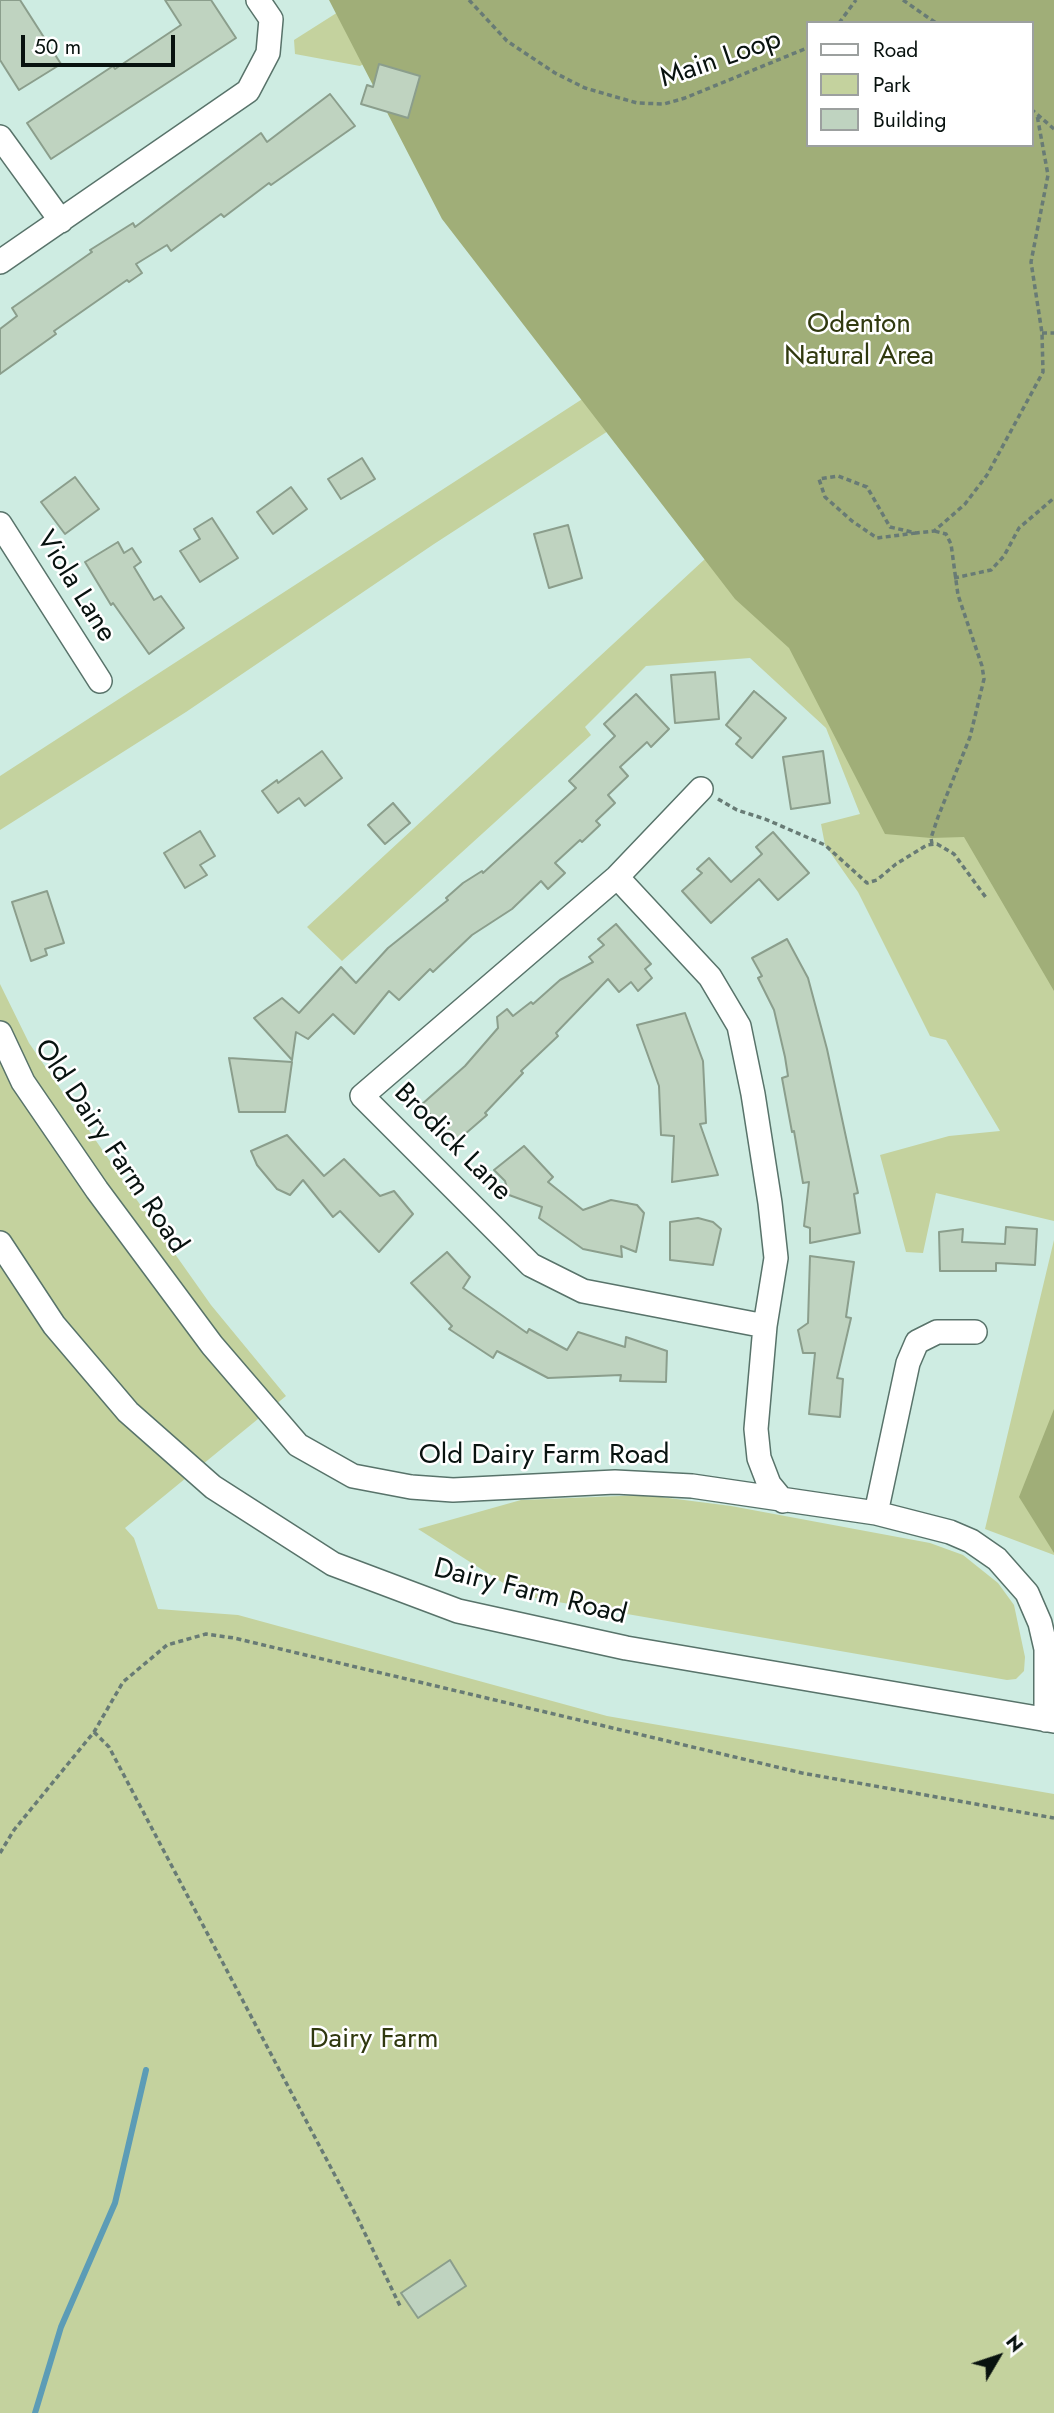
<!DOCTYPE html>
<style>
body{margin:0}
#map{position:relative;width:1054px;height:2413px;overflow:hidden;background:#ceece2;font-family:Jost,sans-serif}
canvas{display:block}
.legend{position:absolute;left:806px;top:21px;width:228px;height:126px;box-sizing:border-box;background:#fff;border:2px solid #9ca09f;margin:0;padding:9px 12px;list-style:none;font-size:21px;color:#08120f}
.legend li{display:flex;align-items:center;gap:14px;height:35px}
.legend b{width:35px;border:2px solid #9ca09f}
.north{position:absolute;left:963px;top:2322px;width:70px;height:70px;-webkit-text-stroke:5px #fff;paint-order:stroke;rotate:51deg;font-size:19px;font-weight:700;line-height:28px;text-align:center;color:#08120f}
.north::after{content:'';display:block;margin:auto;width:24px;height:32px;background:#08120f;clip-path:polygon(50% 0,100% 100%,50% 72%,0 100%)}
.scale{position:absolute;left:21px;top:35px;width:154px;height:32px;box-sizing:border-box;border:4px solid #08120f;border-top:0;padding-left:9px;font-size:21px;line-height:24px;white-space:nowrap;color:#08120f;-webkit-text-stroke:5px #fff;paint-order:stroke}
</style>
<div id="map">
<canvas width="1054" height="2413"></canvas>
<ul class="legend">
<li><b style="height:9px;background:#fff"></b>Road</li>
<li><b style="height:19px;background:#c4d29e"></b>Park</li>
<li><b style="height:19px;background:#bfd3c0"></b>Building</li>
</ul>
<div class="north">N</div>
<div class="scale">50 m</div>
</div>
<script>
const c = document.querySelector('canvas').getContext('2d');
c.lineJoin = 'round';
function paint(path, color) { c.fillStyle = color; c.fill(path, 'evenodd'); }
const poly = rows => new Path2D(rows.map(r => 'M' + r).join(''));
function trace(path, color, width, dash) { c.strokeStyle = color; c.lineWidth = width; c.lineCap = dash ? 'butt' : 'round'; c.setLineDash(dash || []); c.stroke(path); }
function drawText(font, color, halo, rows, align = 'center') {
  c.font = font + ' Jost,sans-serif'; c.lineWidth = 5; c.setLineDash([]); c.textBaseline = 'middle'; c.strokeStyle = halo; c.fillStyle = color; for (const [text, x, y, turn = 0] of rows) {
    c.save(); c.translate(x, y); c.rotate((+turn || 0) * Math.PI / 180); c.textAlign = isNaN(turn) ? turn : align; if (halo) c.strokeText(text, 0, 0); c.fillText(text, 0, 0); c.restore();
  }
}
paint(poly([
 [357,0,1054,0,1054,1221,936,1193,923,1253,906,1252,880,1155,949,1136,1000,1131,946,1040,930,1036,858,892,825,845,821,824,860,814,826,728,750,658,646,666,585,727,591,735,342,961,307,927,745,522,662,396,434,544,186,712,0,830,0,776,641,361,422,29,360,66,295,54,294,40],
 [807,23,1031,23,1031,145,807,145],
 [0,984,29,1043,127,1186,211,1305,286,1396,125,1528,134,1538,158,1609,238,1615,607,1716,1054,1794,1054,2413,0,2413],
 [1054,1240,1054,1555,985,1529],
 [645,1495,731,1506,930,1543,963,1555,998,1583,1014,1605,1025,1657,1024,1671,1016,1679,1007,1680,535,1598,519,1593,418,1529,521,1500]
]), '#c4d29e');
paint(poly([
 [329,0,1054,0,1054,991,964,837,931,838,885,834,789,648,735,599,442,219],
 [807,23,1031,23,1031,145,807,145],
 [1054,1409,1054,1553,1019,1497]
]), '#a0ae78');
trace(poly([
 [35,2413,61,2327,115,2203,146,2070]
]), '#5c9cb6', 6);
const building = poly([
 [0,0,20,0,61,64,19,90,0,60,0,0],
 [165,0,211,0,236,38,51,159,27,123,113,66,115,69,181,25,165,0],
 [379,64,420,76,408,118,361,104,367,85,373,87,379,64],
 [330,94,355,126,271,185,269,183,224,217,221,214,171,251,167,245,136,264,142,273,129,282,127,280,54,331,56,334,0,374,0,329,17,316,12,308,92,252,90,250,133,223,135,227,261,133,267,142,330,94],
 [362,458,375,479,341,499,328,479,362,458],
 [75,477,99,509,65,534,41,502,75,477],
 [291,487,307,509,273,534,257,512,291,487],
 [212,518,238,558,200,582,180,551,200,539,194,529,212,518],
 [568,525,582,578,549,588,534,534,568,525],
 [118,542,124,553,132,548,141,562,134,567,154,600,161,596,184,628,149,654,113,603,111,605,85,562,118,542],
 [715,672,719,719,675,723,671,675,715,672],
 [754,691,786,718,752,758,736,744,741,738,726,725,754,691],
 [636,694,669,729,651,747,647,742,620,767,628,776,608,795,615,803,596,821,600,825,582,842,580,840,555,863,565,873,548,889,541,881,512,909,472,935,433,972,430,969,399,1000,389,991,354,1034,333,1014,308,1039,296,1032,292,1060,254,1018,282,998,299,1013,341,967,356,983,388,948,448,900,446,898,463,883,482,871,483,873,576,788,569,781,615,736,604,724,636,694],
 [322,751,342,778,305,806,299,798,278,813,262,791,277,780,278,783,322,751],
 [823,751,830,803,791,809,783,757,823,751],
 [393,803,410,823,385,844,368,825,393,803],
 [200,831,215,856,200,865,207,875,185,888,164,853,200,831],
 [773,832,809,873,778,900,759,879,711,923,682,891,702,873,697,869,709,858,731,882,762,854,756,847,773,832],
 [47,891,64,943,45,949,47,955,31,961,12,902,47,891],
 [616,924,651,964,645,969,652,978,638,991,631,982,619,992,608,979,556,1033,558,1036,521,1071,523,1073,485,1113,487,1115,457,1141,421,1105,465,1066,498,1028,497,1017,507,1009,513,1016,531,1002,533,1004,560,980,593,962,589,957,604,945,598,939,616,924],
 [787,939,808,978,827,1049,858,1193,854,1194,860,1233,810,1243,810,1228,804,1226,809,1182,803,1183,794,1131,792,1132,782,1078,788,1076,785,1057,774,1010,758,978,762,976,752,958,787,939],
 [685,1013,703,1061,706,1123,700,1124,718,1175,672,1182,674,1136,661,1135,659,1086,637,1025,685,1013],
 [229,1058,292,1062,285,1112,239,1112,229,1058],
 [287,1135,324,1176,344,1159,380,1196,394,1191,413,1214,379,1252,340,1211,333,1217,303,1180,290,1195,277,1189,257,1165,251,1151,287,1135],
 [524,1146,553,1177,548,1182,583,1210,611,1200,637,1205,644,1213,636,1252,621,1246,622,1257,583,1249,539,1218,542,1207,509,1195,505,1181,494,1170,524,1146],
 [698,1218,713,1222,721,1229,713,1265,670,1260,670,1222,698,1218],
 [1006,1227,1037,1229,1035,1265,996,1263,996,1271,940,1271,939,1232,963,1229,962,1242,1005,1244,1006,1227],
 [447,1252,470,1277,463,1288,527,1333,529,1329,567,1350,578,1332,625,1347,626,1337,667,1351,666,1382,620,1381,621,1375,548,1378,497,1351,493,1358,449,1329,452,1326,411,1283,447,1252],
 [810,1256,854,1262,846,1317,851,1318,837,1378,843,1379,840,1417,809,1414,815,1353,803,1353,798,1330,808,1323,810,1256],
 [450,2260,466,2286,418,2318,401,2293,450,2260]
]);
paint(building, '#bfd3c0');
trace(building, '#8b9e8c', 2);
const minor = poly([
 [0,137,61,221],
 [0,262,248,91,268,53,271,19,258,0],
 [0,524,100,681],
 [701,789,617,877,362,1096,531,1265,583,1291,765,1326],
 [617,877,710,977,739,1026,753,1094,770,1203,776,1258,765,1326,756,1429,759,1458,769,1484,783,1501],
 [0,1033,23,1082,97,1190,212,1345,298,1445,353,1476,411,1487,453,1490,615,1482,692,1486,876,1513,950,1532,971,1541,997,1559,1027,1593,1040,1623,1046,1649,1046,1720],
 [0,1243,54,1325,128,1412,213,1487,333,1564,458,1611,626,1648,1054,1721],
 [876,1513,908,1363,917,1342,937,1332,975,1332]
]);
trace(minor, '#58736a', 26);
trace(poly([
 [469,0,507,41,555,73,585,88,637,103,664,104,685,98,807,48],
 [903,0,936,23],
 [839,23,856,0],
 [1031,109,1054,129],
 [1042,333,1054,333],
 [916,533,877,538,852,521,825,497,819,479,838,476,867,487,890,527,916,533,934,531,948,519,965,504,987,475,1043,372,1042,333,1031,262,1048,175,1037,115],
 [954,578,991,570,1004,556,1019,528,1054,498],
 [718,799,737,810,765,819,825,845,867,883,877,880,896,864,927,845,937,844,954,854,987,899],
 [932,844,931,838,938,817,970,737,984,679,982,666,958,595,951,544,946,534,934,531],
 [94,1732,109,1747,358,2219,401,2308],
 [0,1853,14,1830,94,1732,123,1682,167,1645,206,1634,234,1638,802,1773,1054,1818]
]), '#687b75', 3.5, [5, 3.5]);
trace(minor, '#fff', 23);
drawText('28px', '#08120f', '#fff', [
 ["Main Loop",721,60,-19],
 ["Viola Lane",75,587,58],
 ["Brodick Lane",452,1143,45],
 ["Old Dairy Farm Road",110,1147,56],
 ["Old Dairy Farm Road",544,1456],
 ["Dairy Farm Road",530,1593,14]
]);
drawText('28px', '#30390f', '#fff', [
 ["Odenton",859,325],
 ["Natural Area",859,357],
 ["Dairy Farm",374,2040]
]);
</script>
